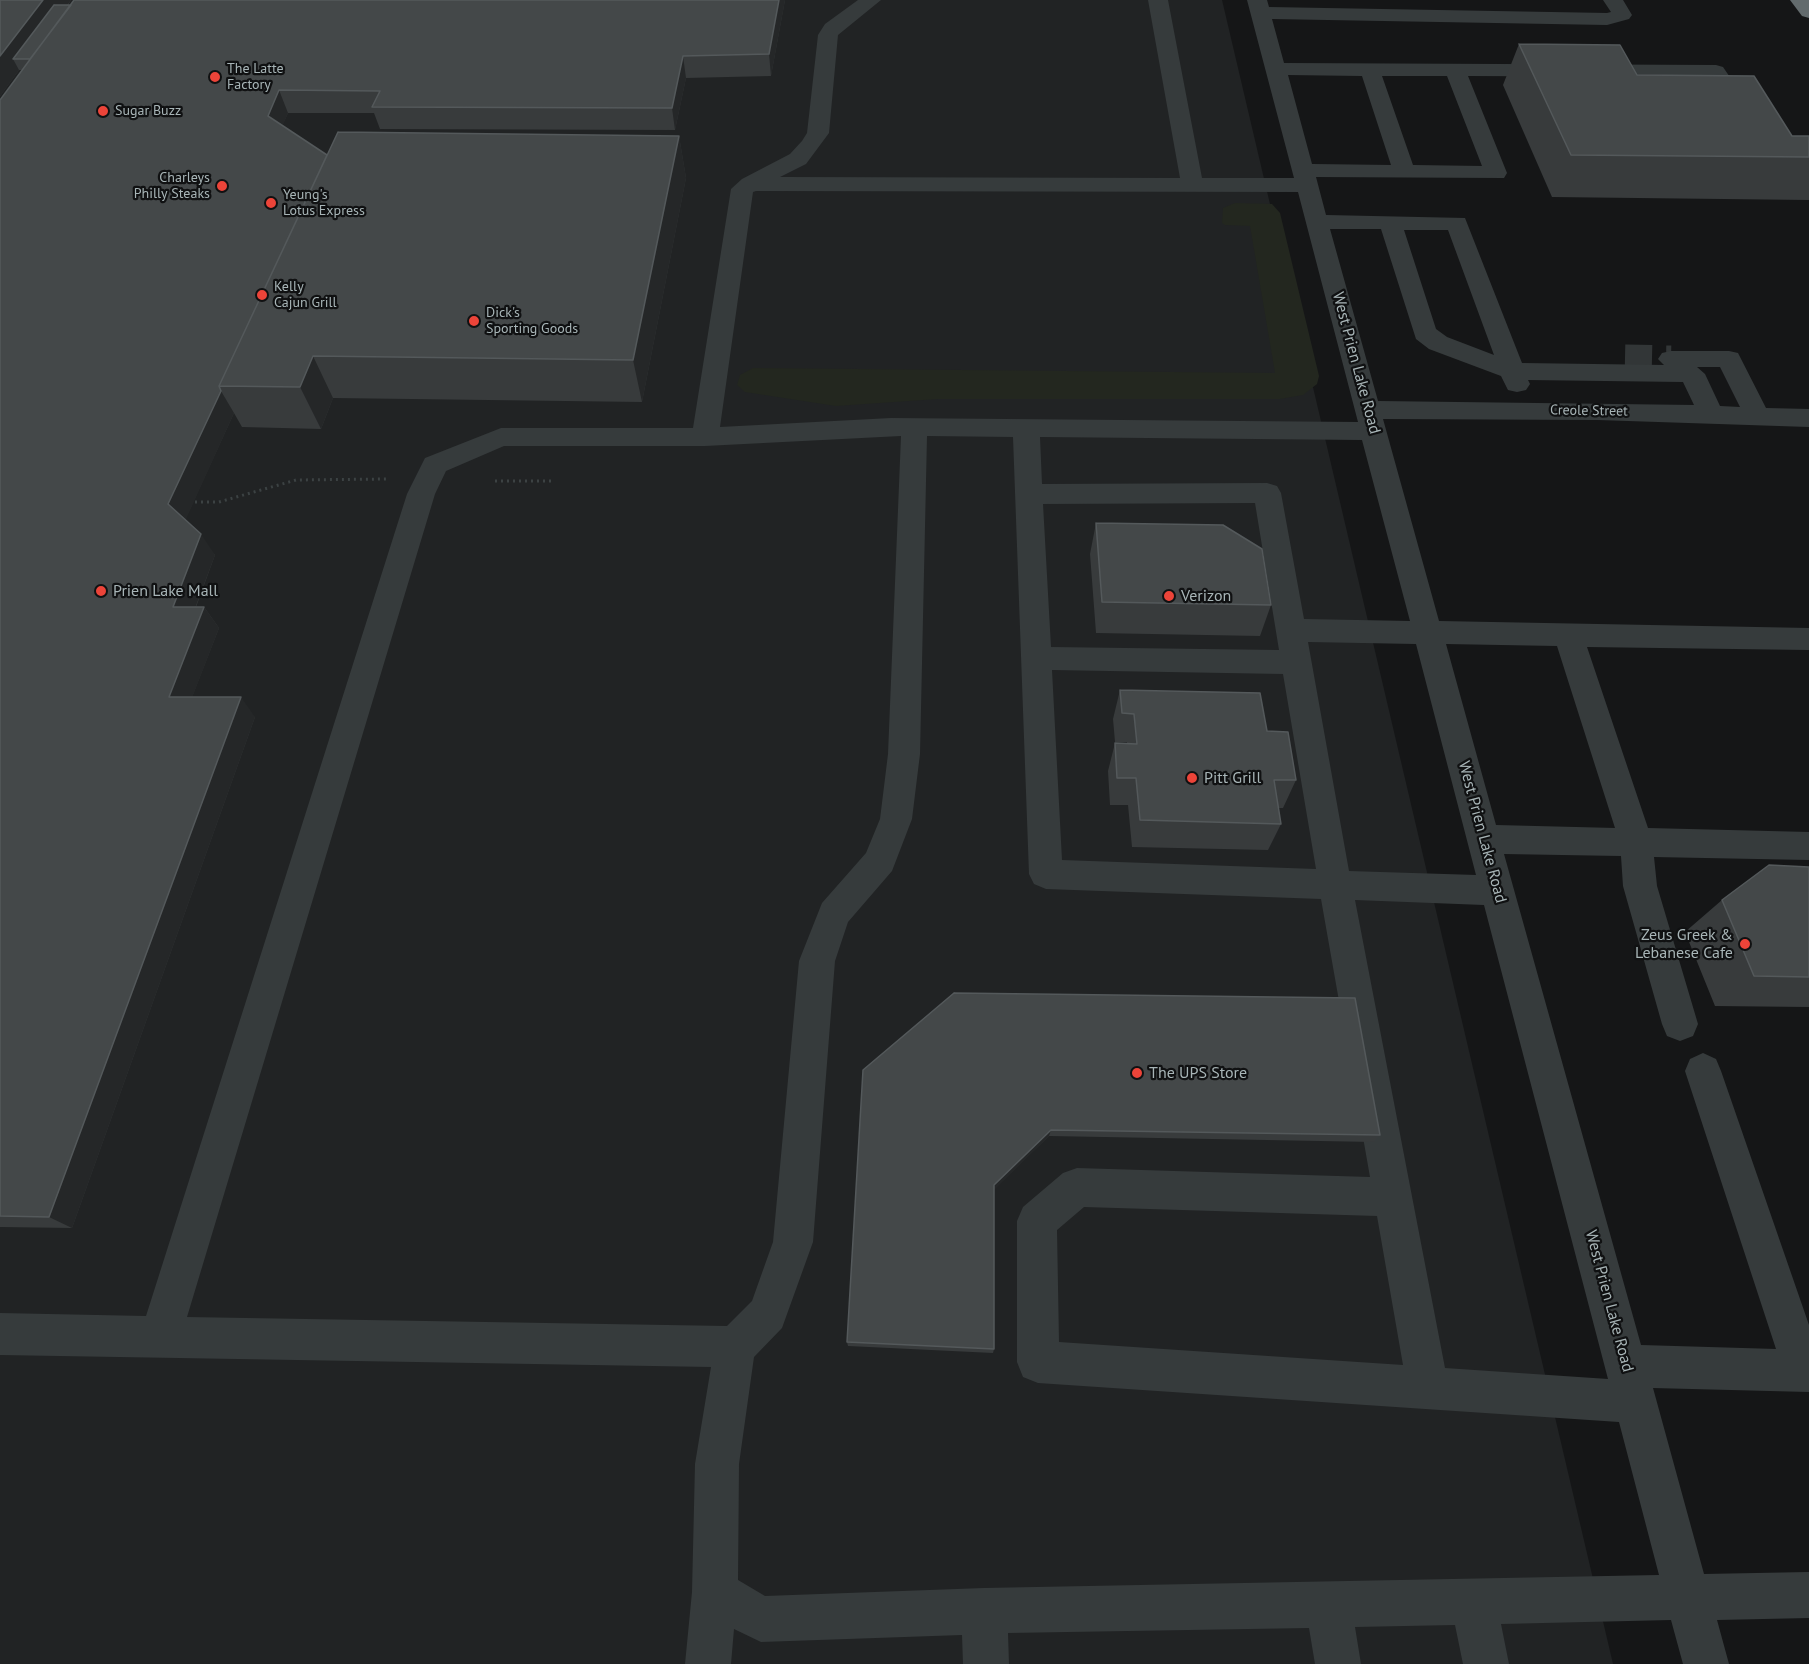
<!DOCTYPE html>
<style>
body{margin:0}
canvas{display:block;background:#151617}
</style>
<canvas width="1809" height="1664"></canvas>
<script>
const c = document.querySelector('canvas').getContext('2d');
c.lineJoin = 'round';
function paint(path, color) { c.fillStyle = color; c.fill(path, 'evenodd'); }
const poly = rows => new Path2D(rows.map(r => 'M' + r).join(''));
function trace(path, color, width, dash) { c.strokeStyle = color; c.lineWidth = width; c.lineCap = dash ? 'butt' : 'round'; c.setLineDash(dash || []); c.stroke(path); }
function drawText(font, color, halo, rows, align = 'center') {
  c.font = font + ' "PT Sans",sans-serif'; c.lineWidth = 4.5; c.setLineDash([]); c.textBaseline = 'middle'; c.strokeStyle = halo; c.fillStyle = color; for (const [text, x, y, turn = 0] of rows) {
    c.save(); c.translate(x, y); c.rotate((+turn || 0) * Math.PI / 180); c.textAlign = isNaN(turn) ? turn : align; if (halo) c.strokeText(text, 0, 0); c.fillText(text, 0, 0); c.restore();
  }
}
paint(poly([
 [0,0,1222,0,1613,1664,0,1664]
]), '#212324');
paint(poly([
 [1235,203,1272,204,1280,213,1319,376,1317,384,1303,395,1280,399,938,399,836,406,745,392,737,385,740,375,753,368,1275,373,1250,226,1225,225,1222,223,1223,208]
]), '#23271f');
trace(poly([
 [1625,358,1671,359]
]), '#323637', 27, [27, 14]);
trace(poly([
 [495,481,551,481],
 [195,502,219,502,296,480,386,479]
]), '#3c4243', 3, [2, 4]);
paint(poly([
 [858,0,881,0,838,35,829,133,806,164,780,177,1180,178,1148,0,1168,0,1202,178,1294,178,1247,0,1267,0,1269,7,1607,13,1611,12,1603,0,1623,0,1632,15,1629,19,1607,25,1272,19,1284,63,1716,65,1723,67,1755,114,1751,118,1744,120,1737,118,1710,77,1468,76,1507,173,1504,178,1316,177,1326,215,1465,218,1522,363,1664,365,1658,359,1662,353,1671,351,1729,351,1738,353,1766,408,1809,409,1809,427,1598,420,1383,419,1439,621,1809,628,1809,650,1587,647,1648,828,1809,832,1809,860,1654,857,1657,886,1698,1024,1693,1036,1680,1041,1667,1036,1662,1024,1623,886,1621,856,1504,854,1641,1345,1776,1349,1685,1071,1690,1059,1703,1053,1716,1059,1721,1071,1809,1325,1809,1392,1653,1388,1704,1574,1809,1572,1809,1618,1717,1620,1729,1664,1683,1664,1671,1620,1501,1624,1509,1664,1463,1664,1455,1625,1355,1627,1361,1664,1315,1664,1309,1628,1008,1633,1009,1664,963,1664,962,1635,761,1642,734,1629,731,1664,685,1664,692,1592,695,1464,711,1367,0,1355,0,1313,146,1316,407,494,425,458,501,428,693,428,731,189,742,179,790,154,802,141,807,133,818,35,825,24,858,0],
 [1288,75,1362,76,1391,165,1312,164,1288,75],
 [1382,76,1447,76,1482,166,1413,165,1382,76],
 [756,191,1298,192,1358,422,891,418,720,427,753,192,756,191],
 [1330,229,1381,229,1416,339,1429,349,1501,376,1508,390,1517,392,1526,390,1530,384,1528,380,1683,382,1694,405,1378,401,1330,229],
 [1404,230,1448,230,1494,355,1447,337,1436,329,1404,230],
 [1697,367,1720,367,1740,407,1720,406,1705,374,1697,367],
 [901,436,888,754,880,819,866,853,822,903,799,961,773,1242,752,1301,727,1326,187,1317,435,494,446,471,504,446,705,446,901,436],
 [927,436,1013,437,1029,874,1034,884,1046,889,1321,899,1370,1177,1077,1168,1063,1173,1023,1207,1017,1221,1017,1362,1023,1377,1038,1383,1619,1422,1659,1575,984,1588,765,1596,738,1580,739,1464,754,1357,782,1328,813,1242,835,961,848,922,892,871,912,819,920,754,927,436],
 [1040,437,1362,440,1410,621,1304,619,1281,493,1277,486,1267,483,1042,484,1040,437],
 [1255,503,1279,650,1051,647,1043,504,1255,503],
 [1308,642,1416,644,1476,875,1349,871,1308,642],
 [1446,644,1557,646,1615,828,1496,825,1446,644],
 [1052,670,1283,674,1316,869,1062,860,1052,670],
 [1355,900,1484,905,1608,1379,1445,1368,1355,900],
 [1084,1207,1377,1216,1403,1365,1059,1342,1057,1230,1084,1207]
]), '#363b3c');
paint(poly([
 [1790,0,1809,0,1809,18,1802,16,1790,0]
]), '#636b6d');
paint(poly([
 [0,0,71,0,68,5,785,0,771,76,686,78,675,130,380,129,374,113,288,113,282,126,327,155,679,136,686,178,642,402,333,398,321,429,242,427,234,413,185,520,215,555,196,607,204,607,219,628,192,697,255,717,72,1228,0,1227,0,100,22,70,19,70,0,96],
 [1519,44,1637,75,1792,136,1809,136,1809,200,1552,197,1503,85],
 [1096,523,1271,605,1260,636,1096,633,1090,554],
 [1120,690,1267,731,1296,780,1283,808,1278,808,1281,824,1268,850,1132,847,1128,805,1110,805,1108,771,1115,743,1127,744,1127,742,1115,742,1113,719],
 [1809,867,1809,1007,1715,1006,1685,932,1722,900],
 [954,993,1380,1135,1374,1142,1049,1136,994,1189,994,1349,993,1353,848,1346,847,1342]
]), '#383b3c');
paint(poly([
 [43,0,71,0,27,59,13,59,19,70,0,96,0,56],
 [779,0,785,0,771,76,769,54],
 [683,56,686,78,675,130,672,108],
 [279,90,288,113,277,139,268,116],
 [679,136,686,178,642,402,633,360],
 [313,356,333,398,321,429,300,387],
 [221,391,234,413,183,526,168,504],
 [201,534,215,555,188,627,173,607],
 [204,607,219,628,185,716,169,697],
 [241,697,255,717,72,1228,49,1217],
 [1051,1130,1049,1136,993,1191,994,1185]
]), '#252728');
const building = poly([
 [0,0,43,0,0,56,0,0],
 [74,0,779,0,769,54,683,56,672,108,372,107,380,91,279,90,268,116,327,155,219,386,221,391,168,504,201,534,173,607,204,607,169,697,241,697,49,1217,0,1216,0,100,74,0],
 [54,5,71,5,30,59,13,59,54,5],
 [1519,44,1620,45,1637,75,1754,76,1792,136,1809,136,1809,157,1571,155,1519,44],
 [338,132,679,136,633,360,313,356,300,387,219,386,338,132],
 [1096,523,1223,525,1262,549,1271,605,1102,602,1096,523],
 [1120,690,1260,693,1267,731,1288,732,1296,780,1274,780,1281,824,1140,820,1136,778,1117,778,1115,743,1137,744,1134,714,1122,713,1120,690],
 [1769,865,1809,867,1809,977,1754,976,1722,900,1769,865],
 [954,993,1355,998,1380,1135,1051,1130,994,1185,994,1349,847,1342,863,1070,954,993]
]);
paint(building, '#444849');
trace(building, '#54595b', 1.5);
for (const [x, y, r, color] of [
 [215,77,6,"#ec4439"],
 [103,111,6,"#ec4439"],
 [222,186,6,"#ec4439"],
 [271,203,6,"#ec4439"],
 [262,295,6,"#ec4439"],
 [474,321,6,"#ec4439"],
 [101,591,6,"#ec4439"],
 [1169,596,6,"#ec4439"],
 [1192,778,6,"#ec4439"],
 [1745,944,6,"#ec4439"],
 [1137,1073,6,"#ec4439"]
]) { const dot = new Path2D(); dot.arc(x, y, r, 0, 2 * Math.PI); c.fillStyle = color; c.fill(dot); trace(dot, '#101112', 2); }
drawText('14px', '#a8b5b7', '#101112', [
 ["The Latte",227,69],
 ["Factory",227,85],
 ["Sugar Buzz",115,111],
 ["Charleys",210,178,"right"],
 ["Philly Steaks",210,194,"right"],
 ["Yeung's",283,195],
 ["Lotus Express",283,211],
 ["Kelly",274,287],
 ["Cajun Grill",274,303],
 ["Dick's",486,313],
 ["Sporting Goods",486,329]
], 'left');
drawText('14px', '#a8b5b7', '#101112', [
 ["Creole Street",1589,411,1]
]);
drawText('16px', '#a8b5b7', '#101112', [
 ["West Prien Lake Road",1356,363,75],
 ["West Prien Lake Road",1482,832,75],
 ["West Prien Lake Road",1609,1301,75]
]);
drawText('16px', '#a8b5b7', '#101112', [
 ["Prien Lake Mall",113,591],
 ["Verizon",1181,596],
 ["Pitt Grill",1204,778],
 ["Zeus Greek &",1733,935,"right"],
 ["Lebanese Cafe",1733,953,"right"],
 ["The UPS Store",1149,1073]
], 'left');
</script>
